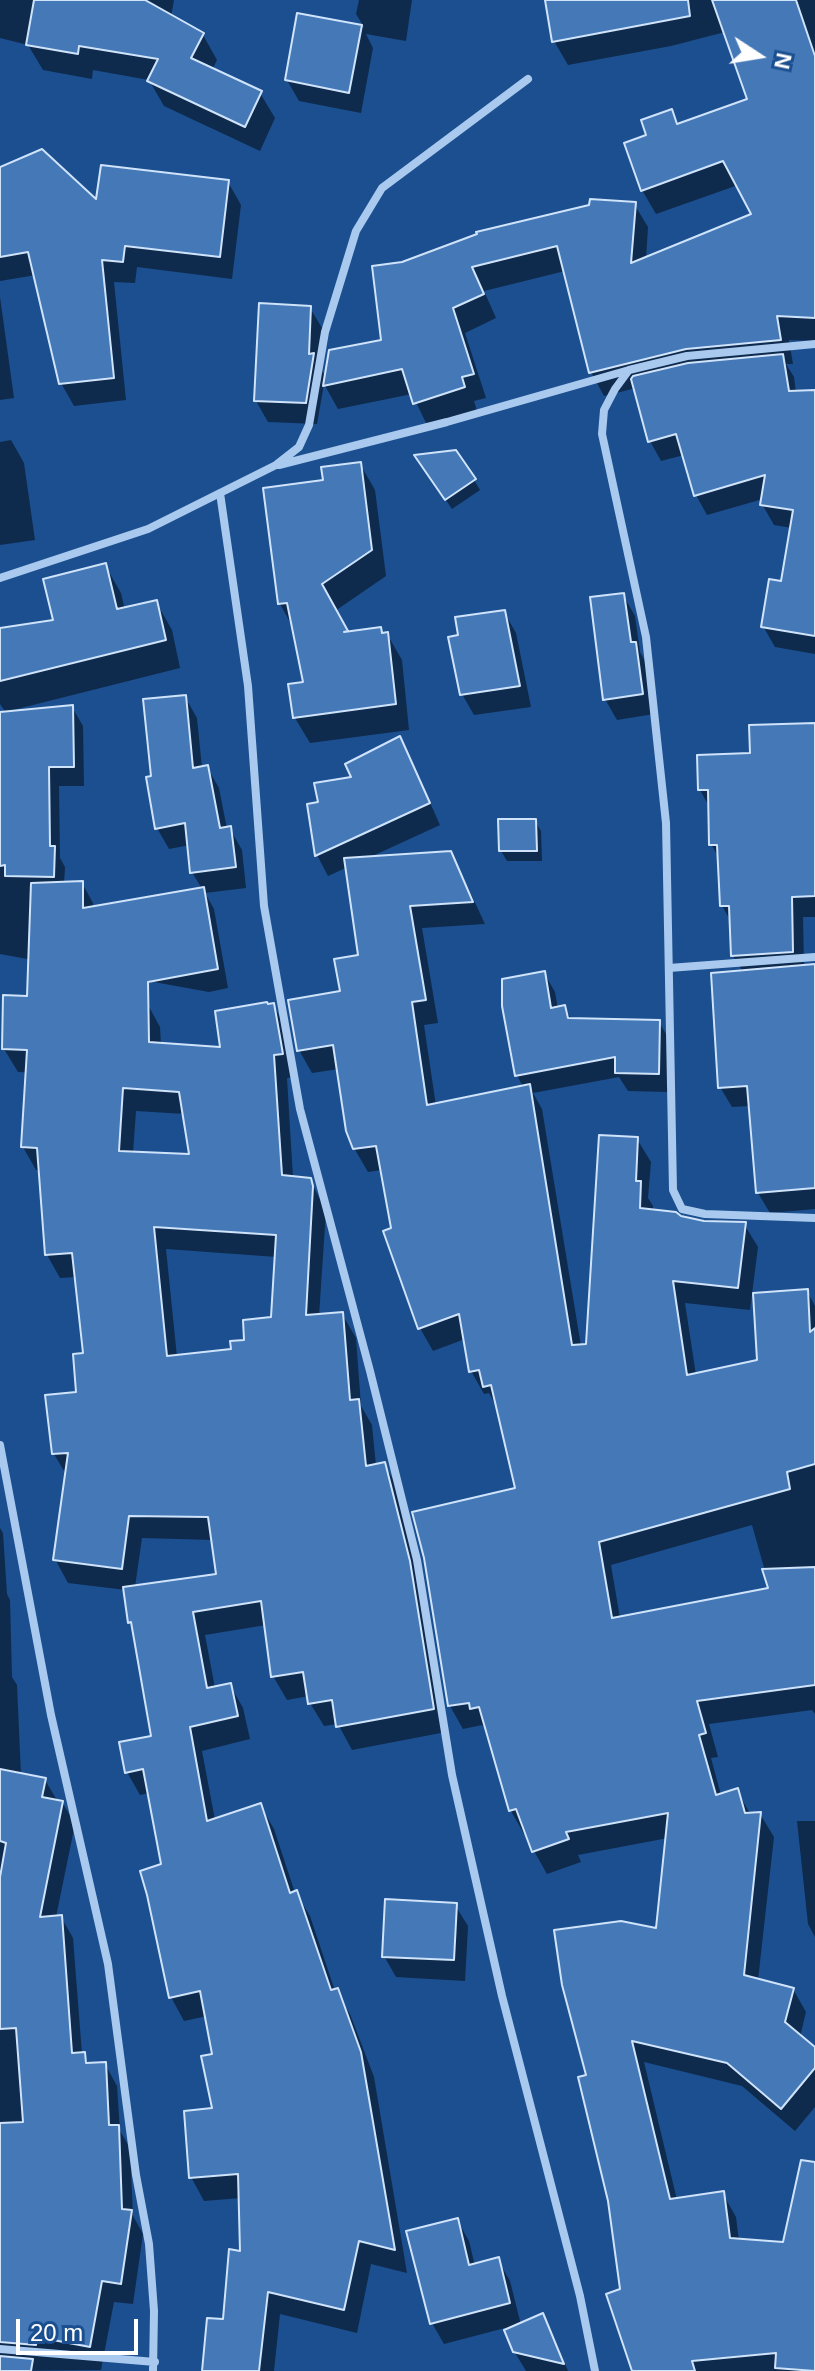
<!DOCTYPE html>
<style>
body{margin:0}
#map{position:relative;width:815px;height:2371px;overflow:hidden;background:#1b4f8f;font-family:Arial,sans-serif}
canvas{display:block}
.north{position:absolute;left:719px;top:16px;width:80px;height:80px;-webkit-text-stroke:6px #1b4f8f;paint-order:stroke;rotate:102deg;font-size:22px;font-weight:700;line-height:32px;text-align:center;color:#fff}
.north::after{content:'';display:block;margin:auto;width:28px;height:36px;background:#fff;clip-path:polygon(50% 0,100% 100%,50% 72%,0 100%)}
.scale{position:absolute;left:16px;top:2319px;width:122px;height:36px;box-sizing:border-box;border:4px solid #fff;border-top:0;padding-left:10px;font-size:24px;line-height:28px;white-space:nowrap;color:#fff;-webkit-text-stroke:6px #1b4f8f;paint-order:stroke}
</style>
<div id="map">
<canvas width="815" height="2371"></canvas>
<div class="north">N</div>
<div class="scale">20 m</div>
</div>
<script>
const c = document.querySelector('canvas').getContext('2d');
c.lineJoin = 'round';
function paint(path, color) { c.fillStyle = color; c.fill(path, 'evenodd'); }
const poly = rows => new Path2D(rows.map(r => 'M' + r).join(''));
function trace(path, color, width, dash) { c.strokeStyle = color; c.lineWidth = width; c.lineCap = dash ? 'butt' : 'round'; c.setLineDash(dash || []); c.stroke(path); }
paint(poly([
 [0,0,174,0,171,17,203,35,217,60,212,70,260,93,275,118,260,151,164,106,149,80,93,70,92,79,43,70,28,45,0,38],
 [359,0,412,0,406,41,366,34,373,48,361,113,299,101,287,80,299,15,364,27,356,14],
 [547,0,815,0,815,341,789,340,793,364,786,364,794,377,796,393,815,392,815,654,775,647,763,626,783,584,792,528,774,525,762,504,763,499,707,515,696,495,684,455,661,461,650,441,636,388,604,396,591,372,565,271,484,291,496,318,465,333,486,398,474,401,477,411,428,427,412,394,338,409,324,384,317,424,268,422,256,401,310,308,322,328,320,367,326,378,383,342,403,264,634,204,648,227,646,259,754,216,738,185,656,214,642,190,649,136,672,112,679,125,749,100,725,32,671,46,568,65,554,41],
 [0,170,97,204,228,182,241,205,232,279,137,267,135,283,114,282,126,400,74,406,61,383,36,275,0,281],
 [0,297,14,398,0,400],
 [11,440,24,463,35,540,0,545,0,442],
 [360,464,375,490,386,576,335,611,348,634,380,629,383,635,387,634,402,660,409,730,310,743,295,718,306,683,295,631,280,604,266,489,326,482],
 [423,466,474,480,480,490,452,509],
 [105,565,121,593,125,610,156,602,172,630,180,668,9,711,9,713,72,707,83,726,84,786,59,786,60,858,65,867,64,884,82,883,93,903,93,909,202,889,192,872,190,845,169,849,157,828,153,778,185,697,197,718,202,768,207,767,219,788,227,829,230,829,242,850,246,888,205,893,214,909,228,988,209,992,0,954,0,714,6,713,0,704,0,630,55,622],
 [623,595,635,616,640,652,647,665,654,714,617,720,605,699],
 [504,612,516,633,531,707,474,715,462,694],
 [815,725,815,917,803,917,804,967,815,966,815,1209,770,1213,758,1193,751,1106,732,1107,720,1087,743,972,733,956,732,923,722,906,720,860,711,844,710,808,700,790,752,755],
 [399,739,411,760,440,825,366,859,450,854,463,877,485,924,422,928,438,1023,424,1025,436,1106,523,1087,517,1075,544,973,555,992,558,1009,564,1007,572,1020,659,1022,670,1041,669,1092,628,1091,619,1077,533,1093,542,1109,581,1346,588,1346,637,1139,651,1162,648,1198,653,1206,653,1211,704,1223,744,1224,758,1247,750,1310,685,1303,696,1375,759,1362,807,1291,815,1306,815,1714,812,1710,709,1724,718,1757,711,1758,721,1795,737,1791,751,1815,760,1814,774,1837,758,1980,793,1989,806,2012,800,2037,815,2050,815,2107,795,2131,742,2086,644,2062,677,2200,723,2194,736,2217,739,2241,785,2244,815,2174,815,2371,634,2371,588,2076,658,1930,668,1838,578,1855,581,1862,547,1874,534,1851,527,1833,524,1834,511,1811,487,1731,482,1725,463,1729,450,1706,426,1558,517,1489,498,1409,489,1393,484,1394,471,1371,465,1339,433,1351,420,1328,393,1230,382,1170,368,1172,354,1148,339,1069,312,1073,299,1050,342,992,360,956,348,867,328,876,317,855,320,804,354,778],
 [752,1525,770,1589,620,1618,611,1565],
 [535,821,541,831,542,861,507,861,501,851],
 [147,1003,160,1027,161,1045,223,1049,273,1005,286,1028,295,1077,287,1078,293,1178,310,1180,326,1211,319,1316,342,1314,356,1338,361,1406,372,1425,376,1466,384,1464,398,1488,423,1587,446,1732,352,1750,338,1724,324,1726,310,1703,309,1696,287,1700,273,1676,266,1625,205,1635,215,1688,230,1685,243,1708,250,1739,202,1751,215,1820,260,1805,274,1829,295,1893,296,1893,310,1916,335,1991,350,2014,374,2077,407,2273,371,2264,357,2333,280,2314,274,2371,204,2371,224,2322,243,2253,241,2198,204,2201,191,2177,214,2110,215,2056,207,2016,184,2021,171,1997,163,1865,150,1793,140,1795,127,1772,153,1737,134,1630,130,1622,126,1590,68,1583,55,1559,67,1476,54,1454,78,1394,85,1355,77,1277,60,1278,47,1255,40,1171,36,1170,23,1147,40,1073,18,1072,4,1049],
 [136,1111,185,1114,191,1156,133,1153],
 [166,1249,277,1257,273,1319,233,1351,177,1357],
 [142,1538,213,1540,218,1575,135,1587],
 [0,1528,3,1533,7,1594,10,1600,12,1677,17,1685,21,1775,45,1780,58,1802,62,1802,75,1824,56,1917,61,1917,73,1938,82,2054,90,2065,105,2064,117,2086,120,2131,130,2148,133,2216,143,2234,133,2304,114,2302,101,2370,0,2371],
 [797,1821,815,1821,815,1937,808,1924],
 [455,1905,468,1926,465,1981,396,1977,384,1956],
 [457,2220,469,2241,475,2266,498,2260,510,2281,521,2325,542,2315,553,2335,568,2371,526,2371,514,2351,505,2328,444,2344,432,2323]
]), '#0007');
const building = poly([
 [34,0,145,0,204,33,191,58,262,91,245,127,147,81,158,59,79,46,78,54,26,45,34,0],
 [545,0,688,0,690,16,552,42,545,0],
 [712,0,796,0,815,56,815,318,777,316,781,340,686,349,589,373,557,246,472,267,484,294,453,308,474,374,462,377,465,387,413,404,402,369,323,386,329,350,381,340,372,266,402,262,477,234,476,232,589,205,590,199,636,202,631,263,751,214,723,161,641,191,624,143,646,135,641,120,672,109,677,124,747,99,712,0],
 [297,13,362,25,349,93,285,80,297,13],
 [42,149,96,199,101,165,229,180,220,257,125,246,123,262,102,260,114,378,59,384,28,252,0,257,0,167,42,149],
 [259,303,311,306,309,354,314,353,306,403,254,401,259,303],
 [783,354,789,391,815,390,815,636,761,627,769,579,781,581,793,510,760,505,765,475,694,496,676,434,648,442,631,379,633,376,688,363,783,354],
 [456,450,476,479,445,500,414,455,456,450],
 [361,462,372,550,322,584,348,631,344,632,381,627,382,633,388,632,396,704,293,718,288,684,303,682,287,603,278,604,263,488,323,480,321,467,361,462],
 [106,563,117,609,157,600,166,640,0,681,0,628,53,620,43,579,106,563],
 [624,593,631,642,636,642,643,694,603,700,590,597,624,593],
 [505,610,520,686,460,695,448,637,458,635,455,617,505,610],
 [186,695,193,768,208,765,220,828,231,826,236,867,190,873,185,823,155,829,146,777,151,776,143,699,186,695],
 [73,705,74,767,49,767,50,846,55,846,54,877,5,876,5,865,0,866,0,712,73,705],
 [815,723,815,896,792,897,793,952,731,956,729,906,720,906,717,845,709,845,708,790,698,790,697,755,750,753,749,725,815,723],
 [400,736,430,803,315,856,307,804,318,802,314,783,351,777,345,764,400,736],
 [498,819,536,819,537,851,499,851,498,819],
 [451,851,473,902,410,906,426,1000,412,1002,427,1105,530,1084,572,1345,586,1344,599,1135,638,1137,636,1181,641,1181,640,1208,676,1212,681,1216,704,1221,746,1222,738,1288,673,1281,687,1375,757,1360,753,1293,808,1289,810,1332,815,1328,815,1464,787,1472,790,1489,599,1542,612,1618,768,1588,762,1569,815,1567,815,1685,697,1701,706,1733,699,1735,716,1795,738,1788,745,1813,761,1812,744,1975,794,1988,785,2022,815,2047,815,2068,781,2109,727,2063,632,2041,670,2199,724,2191,730,2238,783,2242,801,2160,815,2162,815,2371,775,2368,776,2353,692,2361,695,2371,632,2371,606,2294,620,2289,608,2201,578,2077,586,2075,562,1985,554,1930,621,1921,656,1928,668,1813,566,1832,569,1839,532,1852,516,1809,509,1811,479,1707,470,1709,469,1703,448,1706,424,1558,412,1512,515,1488,491,1385,483,1387,479,1370,469,1372,459,1314,418,1329,383,1231,391,1228,376,1146,353,1149,346,1131,333,1045,297,1051,288,1000,340,991,334,959,358,955,344,858,451,851],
 [83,881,83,908,204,887,218,969,148,982,149,1042,220,1047,215,1011,267,1002,268,1004,274,1003,283,1054,274,1055,282,1175,311,1178,313,1186,306,1315,343,1312,350,1400,359,1399,366,1466,385,1462,410,1561,434,1709,336,1727,332,1700,308,1704,303,1672,271,1677,261,1601,193,1612,207,1688,231,1683,238,1716,190,1727,207,1821,261,1803,290,1893,297,1890,331,1990,338,1988,361,2052,395,2250,359,2241,344,2310,268,2292,259,2371,202,2371,207,2318,223,2319,229,2249,240,2251,238,2174,189,2178,184,2111,212,2108,201,2056,212,2054,200,1991,169,1998,147,1895,140,1871,161,1864,143,1769,125,1773,119,1742,151,1736,131,1622,128,1623,123,1587,216,1574,208,1517,129,1516,122,1569,53,1560,68,1453,52,1454,45,1395,76,1392,73,1354,83,1353,72,1253,45,1255,37,1148,21,1147,27,1050,2,1049,3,995,27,996,31,883,83,881],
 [123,1088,179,1092,189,1154,119,1151,123,1088],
 [154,1227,276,1235,271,1317,243,1320,244,1340,230,1341,231,1349,167,1356,154,1227],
 [815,964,815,1188,756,1193,747,1086,718,1088,711,973,815,964],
 [545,971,551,1008,565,1005,568,1018,660,1020,659,1074,615,1073,615,1057,515,1076,502,1006,502,979,545,971],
 [0,1769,46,1778,42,1797,63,1801,40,1917,62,1915,72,2053,85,2052,86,2063,106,2062,109,2125,119,2125,122,2209,132,2210,121,2284,102,2281,90,2347,37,2337,36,2345,0,2342,0,2123,23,2122,16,2028,0,2029,0,1877,6,1843,0,1841,0,1769],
 [385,1899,457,1903,454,1960,382,1957,385,1899],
 [458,2218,469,2265,499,2257,510,2303,430,2324,406,2231,458,2218],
 [543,2313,564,2364,513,2352,504,2330,543,2313],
 [0,2356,33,2359,31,2371,0,2371,0,2356]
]);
paint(building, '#4478b7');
trace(building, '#cfe3fa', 2);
trace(poly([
 [815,344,687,356,629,370,615,389,604,410,602,434,646,637,666,823,673,1190,682,1209,705,1214,815,1218],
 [279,465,447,422,629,370],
 [220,493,248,686,264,906,300,1109,370,1371,417,1560,452,1775,502,1996,580,2296,595,2371],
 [0,578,148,529,276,465,299,447,309,425,325,332,356,231,382,188,528,79],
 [669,968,815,957],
 [0,1445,51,1715,108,1964,136,2175,149,2244,154,2311,153,2371],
 [0,2349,155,2362]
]), '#a9c9ee', 8);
</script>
